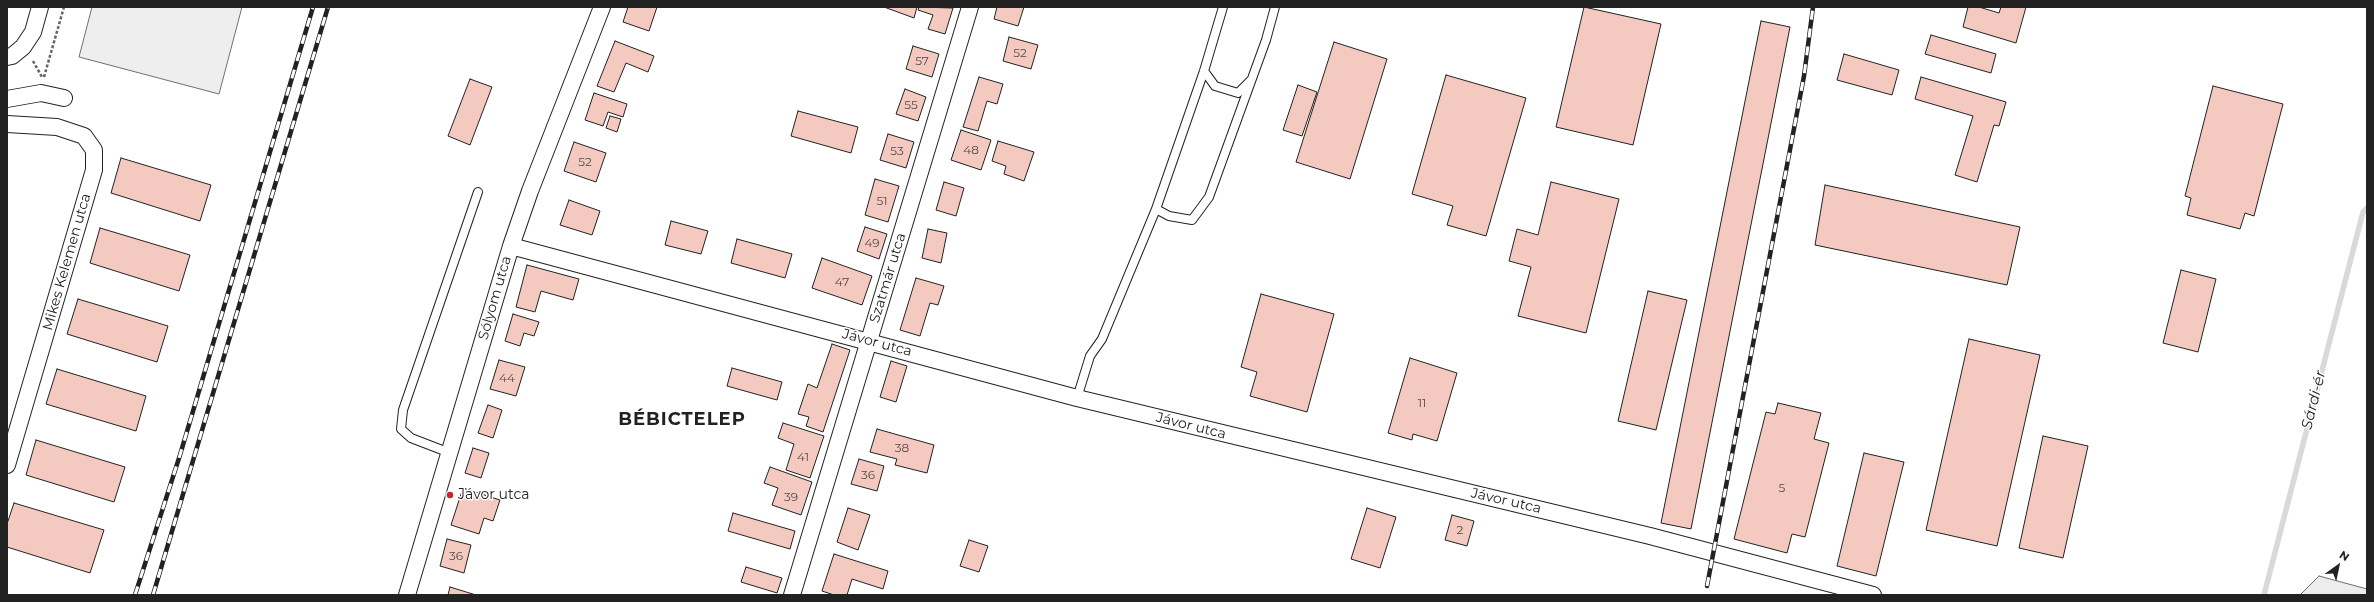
<!DOCTYPE html>
<meta charset="utf-8">
<style>
body{margin:0}
#map{position:relative;width:2374px;height:602px;overflow:hidden;background:#fff;font-family:Montserrat,sans-serif}
canvas{display:block}
.frame{position:absolute;inset:0;border:8px solid #222;pointer-events:none}
.north{position:absolute;left:2318px;top:546px;width:40px;height:40px;-webkit-text-stroke:3px #fff;paint-order:stroke;rotate:33deg;font-size:11px;font-weight:700;line-height:16px;text-align:center;color:#222}
.north::after{content:'';display:block;margin:auto;width:14px;height:18px;background:#222;clip-path:polygon(50% 0,100% 100%,50% 72%,0 100%)}
</style>
<div id="map">
<canvas width="2374" height="602"></canvas>
<div class="frame"></div>
<div class="north">N</div>
</div>
<script>
const c = document.querySelector('canvas').getContext('2d');
c.lineJoin = 'round';
function paint(path, color) { c.fillStyle = color; c.fill(path, 'evenodd'); }
const poly = rows => new Path2D(rows.map(r => 'M' + r).join(''));
function trace(path, color, width, dash) { c.strokeStyle = color; c.lineWidth = width; c.lineCap = dash ? 'butt' : 'round'; c.setLineDash(dash || []); c.stroke(path); }
function drawText(font, color, halo, rows, align = 'center') {
  c.font = font + ' Montserrat,sans-serif'; c.lineWidth = 3; c.setLineDash([]); c.textBaseline = 'middle'; c.strokeStyle = halo; c.fillStyle = color; for (const [text, x, y, turn = 0] of rows) {
    c.save(); c.translate(x, y); c.rotate((+turn || 0) * Math.PI / 180); c.textAlign = isNaN(turn) ? turn : align; if (halo) c.strokeText(text, 0, 0); c.fillText(text, 0, 0); c.restore();
  }
}
const green = poly([
 [92,7,242,7,219,94,79,57,92,7]
]);
paint(green, '#eee');
trace(green, '#6f6f6f', 1);
const parking = poly([
 [2319,576,2367,589,2367,595,2300,595,2319,576]
]);
paint(parking, '#ededed');
trace(parking, '#6f6f6f', 1);
trace(poly([
 [2264,595,2363,212,2367,208]
]), '#d9d9d9', 5.5);
const building = poly([
 [628,7,657,7,649,31,623,22,628,7],
 [884,7,917,7,914,18,884,7],
 [919,7,953,8,945,34,928,29,933,15,918,10,919,7],
 [997,7,1024,7,1018,26,994,19,997,7],
 [1584,7,1661,24,1633,145,1556,127,1584,7],
 [1968,7,1979,7,1999,13,2001,7,2026,7,2016,43,1963,27,1968,7],
 [1761,21,1790,27,1691,529,1661,523,1761,21],
 [1931,35,1996,54,1991,73,1925,54,1931,35],
 [1009,37,1038,45,1031,69,1003,61,1009,37],
 [615,41,654,56,648,72,626,63,614,92,597,86,615,41],
 [1334,42,1387,59,1350,179,1296,162,1334,42],
 [913,46,939,54,932,77,906,69,913,46],
 [1844,54,1899,70,1892,95,1837,80,1844,54],
 [1446,75,1526,98,1486,236,1447,225,1453,206,1412,194,1446,75],
 [979,77,1003,84,997,104,987,101,978,131,963,127,979,77],
 [1921,77,2006,102,1999,126,1994,125,1977,182,1955,175,1973,116,1915,99,1921,77],
 [470,79,492,87,470,145,448,136,470,79],
 [1298,85,1317,92,1302,136,1283,130,1298,85],
 [2213,86,2283,104,2254,216,2245,213,2240,229,2187,215,2191,198,2185,196,2213,86],
 [905,89,926,97,918,121,896,114,905,89],
 [594,93,627,104,623,117,608,112,603,126,585,120,594,93],
 [798,111,858,127,851,153,791,136,798,111],
 [610,116,621,119,617,132,606,128,610,116],
 [961,130,991,140,981,170,951,160,961,130],
 [888,134,914,142,906,168,880,160,888,134],
 [998,141,1034,152,1024,181,1004,174,1006,166,992,161,998,141],
 [574,142,606,153,596,182,564,171,574,142],
 [121,158,211,185,200,221,111,193,121,158],
 [875,179,899,186,888,222,865,215,875,179],
 [944,182,964,188,956,216,936,210,944,182],
 [1551,182,1619,199,1586,333,1518,316,1531,267,1509,261,1517,229,1538,235,1551,182],
 [1825,185,2020,227,2007,285,1815,245,1825,185],
 [569,200,600,211,592,235,560,225,569,200],
 [671,221,708,231,701,254,665,245,671,221],
 [865,227,887,234,879,259,857,251,865,227],
 [100,228,190,255,179,291,90,263,100,228],
 [928,229,947,233,941,263,922,258,928,229],
 [737,239,792,254,785,278,731,263,737,239],
 [822,258,872,276,862,305,812,288,822,258],
 [527,265,579,279,573,300,541,291,535,312,516,307,527,265],
 [2181,270,2216,279,2198,352,2163,343,2181,270],
 [916,278,944,286,938,305,930,303,920,336,900,330,916,278],
 [1648,291,1687,300,1656,430,1618,421,1648,291],
 [1261,294,1334,314,1307,412,1250,396,1257,372,1241,367,1261,294],
 [78,299,168,326,157,362,67,334,78,299],
 [513,314,539,322,534,336,524,333,520,346,505,341,513,314],
 [1969,339,2040,355,1997,546,1926,530,1969,339],
 [832,344,850,350,823,432,806,426,809,417,798,414,808,384,817,388,832,344],
 [1410,358,1457,373,1437,441,1413,434,1412,440,1388,433,1410,358],
 [499,360,525,367,516,396,490,389,499,360],
 [891,361,907,366,896,402,880,397,891,361],
 [732,368,782,382,777,400,727,386,732,368],
 [57,369,146,396,136,431,46,404,57,369],
 [1778,403,1821,413,1814,439,1829,443,1805,537,1792,534,1787,553,1734,539,1766,412,1775,414,1778,403],
 [488,405,502,410,493,438,478,433,488,405],
 [783,423,824,436,810,478,786,470,794,444,778,438,783,423],
 [877,429,934,445,927,473,895,465,897,459,870,452,877,429],
 [2043,436,2088,446,2063,558,2019,548,2043,436],
 [36,440,125,467,114,502,26,475,36,440],
 [473,448,489,453,481,478,465,473,473,448],
 [1864,453,1904,462,1876,576,1837,566,1864,453],
 [859,459,884,466,877,491,851,484,859,459],
 [770,467,812,482,801,515,772,505,778,488,764,483,770,467],
 [463,488,500,500,493,521,484,518,479,534,451,525,463,488],
 [14,503,104,530,90,573,7,547,7,524,14,503],
 [848,508,870,515,858,550,837,542,848,508],
 [1367,508,1396,517,1380,568,1351,559,1367,508],
 [733,513,795,531,790,549,728,531,733,513],
 [1452,515,1474,521,1467,546,1445,540,1452,515],
 [447,539,471,545,464,573,440,566,447,539],
 [969,540,988,546,979,572,960,566,969,540],
 [834,554,888,571,883,589,852,579,847,595,834,595,822,591,834,554],
 [746,567,782,578,777,593,741,582,746,567],
 [450,587,476,595,448,595,450,587]
]);
paint(building, '#f3c9c0');
trace(building, '#222', 1);
const lane = poly([
 [1204,71,1215,86,1238,93,1250,81],
 [1156,209,1169,216,1192,220,1209,197,1266,40,1275,7],
 [1077,398,1090,356,1102,339,1156,209,1204,71,1223,7],
 [450,453,411,438,401,429,403,410,478,192]
]);
const street = poly([
 [7,57,12,56,23,47,33,32,40,7],
 [7,99,41,93,64,98],
 [7,124,57,127,84,136,94,150,94,170,7,465],
 [511,246,1077,398,1650,536,1873,595],
 [407,595,511,246,530,191,602,7],
 [792,595,970,7]
]);
trace(lane, '#222', 10);
trace(street, '#222', 18);
trace(poly([
 [33,61,42,77],
 [44,77,64,7]
]), '#646464', 2.5, [3, 2]);
trace(lane, '#fff', 8);
trace(street, '#fff', 16);
const rail = poly([
 [1707,586,1804,76,1813,7],
 [135,595,180,455,313,7],
 [153,595,328,7]
]);
trace(rail, '#222', 4.5);
trace(rail, '#fff', 3, [9]);
for (const [x, y, r, color] of [
 [450,495,4,"#c62828"]
]) { const dot = new Path2D(); dot.arc(x, y, r, 0, 2 * Math.PI); c.fillStyle = color; c.fill(dot); trace(dot, '#fff', 1.5); }
drawText('12px', '#564c4a', null, [
 ["52",1020,53],
 ["57",922,61],
 ["55",911,105],
 ["48",971,150],
 ["53",897,151],
 ["52",585,162],
 ["51",882,201],
 ["49",872,243],
 ["47",842,282],
 ["44",507,378],
 ["11",1422,403],
 ["38",902,448],
 ["41",803,457],
 ["36",868,475],
 ["5",1782,488],
 ["39",791,497],
 ["2",1460,530],
 ["36",456,556]
]);
drawText('14px', '#222', '#fff', [
 ["Mikes Kelemen utca",67,262,-74],
 ["Szatmár utca",888,278,-73],
 ["Sólyom utca",495,298,-74],
 ["Jávor utca",877,343,15],
 ["Jávor utca",1191,426,14],
 ["Jávor utca",1506,501,13]
]);
drawText('14px', '#222', '#fff', [
 ["Jávor utca",458,495]
], 'left');
drawText('italic 15px', '#222', '#fff', [
 ["Sárdi-ér",2314,400,-76]
]);
c.letterSpacing = '1px';
drawText('bold 18px', '#222', '#fff', [
 ["BÉBICTELEP",682,420]
]);
c.letterSpacing = '0px';
</script>
